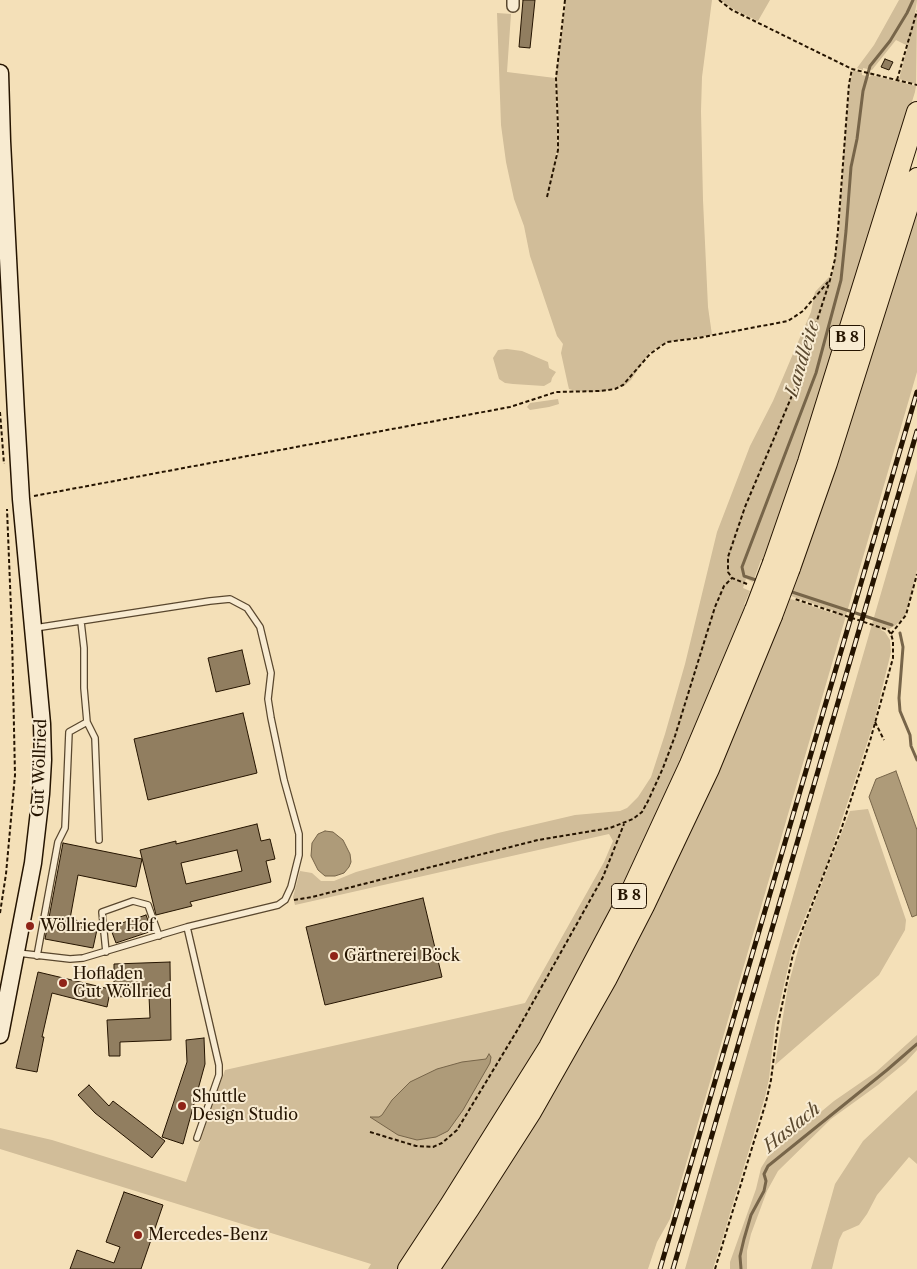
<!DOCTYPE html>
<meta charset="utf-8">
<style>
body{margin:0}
canvas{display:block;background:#f4e0b8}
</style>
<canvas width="917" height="1269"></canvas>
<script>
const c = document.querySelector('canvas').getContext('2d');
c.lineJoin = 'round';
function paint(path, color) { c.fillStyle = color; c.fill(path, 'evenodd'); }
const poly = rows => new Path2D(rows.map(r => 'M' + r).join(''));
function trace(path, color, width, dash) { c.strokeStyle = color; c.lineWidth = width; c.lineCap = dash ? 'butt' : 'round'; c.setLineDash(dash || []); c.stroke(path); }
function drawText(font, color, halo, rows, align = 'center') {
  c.font = font + ' "Libre Caslon Text",serif'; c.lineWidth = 4; c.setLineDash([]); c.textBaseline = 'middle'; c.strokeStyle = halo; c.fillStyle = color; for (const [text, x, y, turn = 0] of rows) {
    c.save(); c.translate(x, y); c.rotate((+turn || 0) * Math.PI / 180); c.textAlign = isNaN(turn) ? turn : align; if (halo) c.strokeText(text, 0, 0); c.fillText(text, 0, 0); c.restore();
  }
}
paint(poly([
 [566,0,712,0,702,77,701,111,703,200,708,307,712,335,667,342,649,353,631,380,624,386,600,392,576,391,569,389,568,385,561,353,563,344,557,336,530,256,524,226,514,199,506,162,501,125,497,13,511,14,507,72,555,78,557,128,557,150,555,157,557,157,559,128,556,78],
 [721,0,770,0,758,21,733,9],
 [899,0,917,0,915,13,917,13,916,84,899,79,908,46,896,40,872,70,863,68,863,70,857,68,874,45],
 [853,70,862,73,862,75,870,77,871,75,916,86,915,92,803,453,764,561,761,560,753,582,746,579,743,588,750,591,744,605,748,606,709,706,616,910,580,979,516,1088,484,1142,401,1269,368,1269,371,1264,0,1149,0,1128,52,1140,186,1182,225,1070,525,1003,604,862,613,841,609,834,295,905,293,897,300,871,312,873,321,881,334,881,356,872,498,833,575,815,620,811,627,808,638,797,651,777,665,734,685,664,717,532,750,446,773,401,801,335,811,312,815,292,829,277,832,277,839,232,844,151,850,83],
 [917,200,917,372,670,1219,657,1242,648,1269,440,1269,788,598,835,614,835,611,788,595],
 [507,349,522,351,548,362,549,368,556,372,552,378,551,382,544,386,513,384,505,383,499,379,493,358,498,350],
 [558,399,559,404,549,407,530,410,527,407,530,403],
 [917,469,917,570,908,606,905,615,896,625,889,629,882,627,881,630,885,632,890,640,891,652,874,722,828,862,793,946,775,1024,769,1079,765,1097,719,1250,713,1269,685,1269],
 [868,809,906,920,905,930,879,975,775,1065,788,986,803,932,850,811],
 [917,1035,917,1050,906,1062,878,1085,831,1119,778,1171,767,1191,751,1234,747,1251,747,1269,730,1269,730,1262,756,1189,761,1168,769,1155,834,1101,876,1072],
 [917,1090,917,1164,909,1157,877,1195,867,1214,859,1225,843,1232,839,1240,832,1269,811,1269,835,1184,863,1141]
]), '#d1bd99');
const water = poly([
 [896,771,917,830,917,915,912,917,869,797,876,779,896,771],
 [325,831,333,832,343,840,350,854,351,862,349,867,344,873,335,876,325,876,318,870,311,856,312,843,318,834,325,831],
 [489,1054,491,1057,490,1063,463,1110,448,1131,436,1137,417,1140,398,1135,370,1117,379,1117,382,1115,392,1100,410,1082,437,1069,462,1062,486,1059,489,1054]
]);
paint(water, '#ae9b79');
trace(water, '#776549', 1);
trace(poly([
 [759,581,744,576,742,567,816,373,841,280,846,231,851,167,857,139,863,91,870,66,890,41,907,13,913,0],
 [789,591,892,625],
 [900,633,903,647,899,698,900,711,910,735,911,746,917,760],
 [741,1269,740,1256,744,1239,751,1215,764,1191,766,1181,764,1174,768,1166,887,1070,917,1044]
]), '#776549', 3);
const building = poly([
 [523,0,535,0,530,48,519,47,523,0],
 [885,59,893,62,889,70,881,67,885,59],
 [242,650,250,684,216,692,208,658,242,650],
 [243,713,257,773,148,800,134,739,243,713],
 [257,824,261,841,270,839,275,859,266,861,271,882,190,902,192,906,156,915,140,850,176,841,176,844,257,824],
 [237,850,242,871,186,884,181,863,237,850],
 [63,843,142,859,136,887,78,875,70,919,98,925,93,948,45,939,63,843],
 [423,898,442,977,325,1005,306,927,423,898],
 [146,915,152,931,116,943,110,927,146,915],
 [170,962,171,1040,120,1042,120,1056,109,1056,107,1020,150,1018,149,996,109,997,107,1007,52,993,42,1037,44,1037,37,1072,16,1068,38,972,114,990,114,964,170,962],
 [204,1038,205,1064,183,1144,162,1137,187,1062,186,1040,204,1038],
 [89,1085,109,1106,113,1101,165,1141,152,1158,95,1113,78,1095,89,1085],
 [124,1192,163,1205,141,1269,70,1269,77,1250,114,1263,120,1247,106,1242,124,1192]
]);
paint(building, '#917e60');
trace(building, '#251400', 1);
const lane = poly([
 [81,622,84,648,84,688,87,722],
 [187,927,219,1065,219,1075,197,1138],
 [106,952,102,912,133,901,148,905,159,936],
 [18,953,70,959,83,958,187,927,278,905,285,900,291,887,299,855,299,834,284,780,271,718,268,699,271,673,260,627,247,608,230,599,210,601,35,628],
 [37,956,58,842,65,828,69,732,87,722,95,738,99,840]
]);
const street = poly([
 [513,6,513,0]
]);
const secondary = poly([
 [0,73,2,141,16,414,21,499,42,724,43,760,41,794,33,863,0,1035]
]);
const highway = poly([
 [773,563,808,462,917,112],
 [790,568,827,463,917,178],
 [408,1269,450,1205,549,1047,628,898,690,764,755,610],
 [429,1269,469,1209,531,1112,607,978,644,906,709,769,772,616]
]);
trace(lane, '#59472e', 8);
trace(street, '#59472e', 14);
trace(secondary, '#251400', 19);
trace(highway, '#251400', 22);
trace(poly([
 [719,0,732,10,852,69,917,85],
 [897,80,917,11],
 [547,197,558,150,558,128,556,78,565,0],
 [0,412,4,464],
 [34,496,510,407,556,392,600,391,615,389,623,385,650,354,667,342,698,338,788,321,803,311,828,282],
 [747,584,732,578,728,572,728,557,745,507,796,386,830,280,835,259,838,230,849,84,852,69],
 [891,634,906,615,917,574],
 [875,722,884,740],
 [294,900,312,897,538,840,610,828,633,819,642,812,648,801,663,768,675,736,715,607,724,586,732,578],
 [0,913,6,874,15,775,12,634,7,509],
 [370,1132,416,1146,433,1147,442,1143,457,1130,518,1029,603,877,624,824],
 [715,1269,766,1102,771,1080,778,1024,793,954,841,830,870,741,893,658,893,641,891,634,888,630,795,599]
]), '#251400', 2, [4, 2.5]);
trace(lane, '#f8ebd1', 5.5);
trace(street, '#f8ebd1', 11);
trace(secondary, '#f8ebd1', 16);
trace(highway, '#f4e0b8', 20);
const rail = poly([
 [660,1269,917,392],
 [673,1269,917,431]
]);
trace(rail, '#251400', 5);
trace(rail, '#f8ebd1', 3, [9]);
const highwayBridge = poly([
 [755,610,773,563],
 [772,616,790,568]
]);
trace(highwayBridge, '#251400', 22, []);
trace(highwayBridge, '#f4e0b8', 20);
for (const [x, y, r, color] of [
 [30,926,5,"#8f2418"],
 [334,956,5,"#8f2418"],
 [63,983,5,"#8f2418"],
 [182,1106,5,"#8f2418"],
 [138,1235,5,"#8f2418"]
]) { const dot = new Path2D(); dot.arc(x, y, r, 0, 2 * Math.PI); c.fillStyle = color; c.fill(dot); trace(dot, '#f8ebd1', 2); }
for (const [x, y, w] of [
 [847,338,35],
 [629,896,35]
]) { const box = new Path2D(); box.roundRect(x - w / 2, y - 12.5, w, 25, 4); c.fillStyle = '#f8ebd1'; c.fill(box); trace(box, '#251400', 1); }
drawText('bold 15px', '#251400', null, [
 ["B 8",847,338],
 ["B 8",629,896]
]);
drawText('16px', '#251400', '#f8ebd1', [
 ["Gut Wöllried",40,768,-88]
]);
drawText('16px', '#251400', '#f8ebd1', [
 ["Wöllrieder Hof",40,926],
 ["Gärtnerei Böck",344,956],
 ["Hofladen",73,974],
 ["Gut Wöllried",73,992],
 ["Shuttle",192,1097],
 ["Design Studio",192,1115],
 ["Mercedes-Benz",148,1235]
], 'left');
drawText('italic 18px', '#5c4a30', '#f8ebd1', [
 ["Landleite",803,359,-73],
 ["Haslach",792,1128,-39]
]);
</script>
